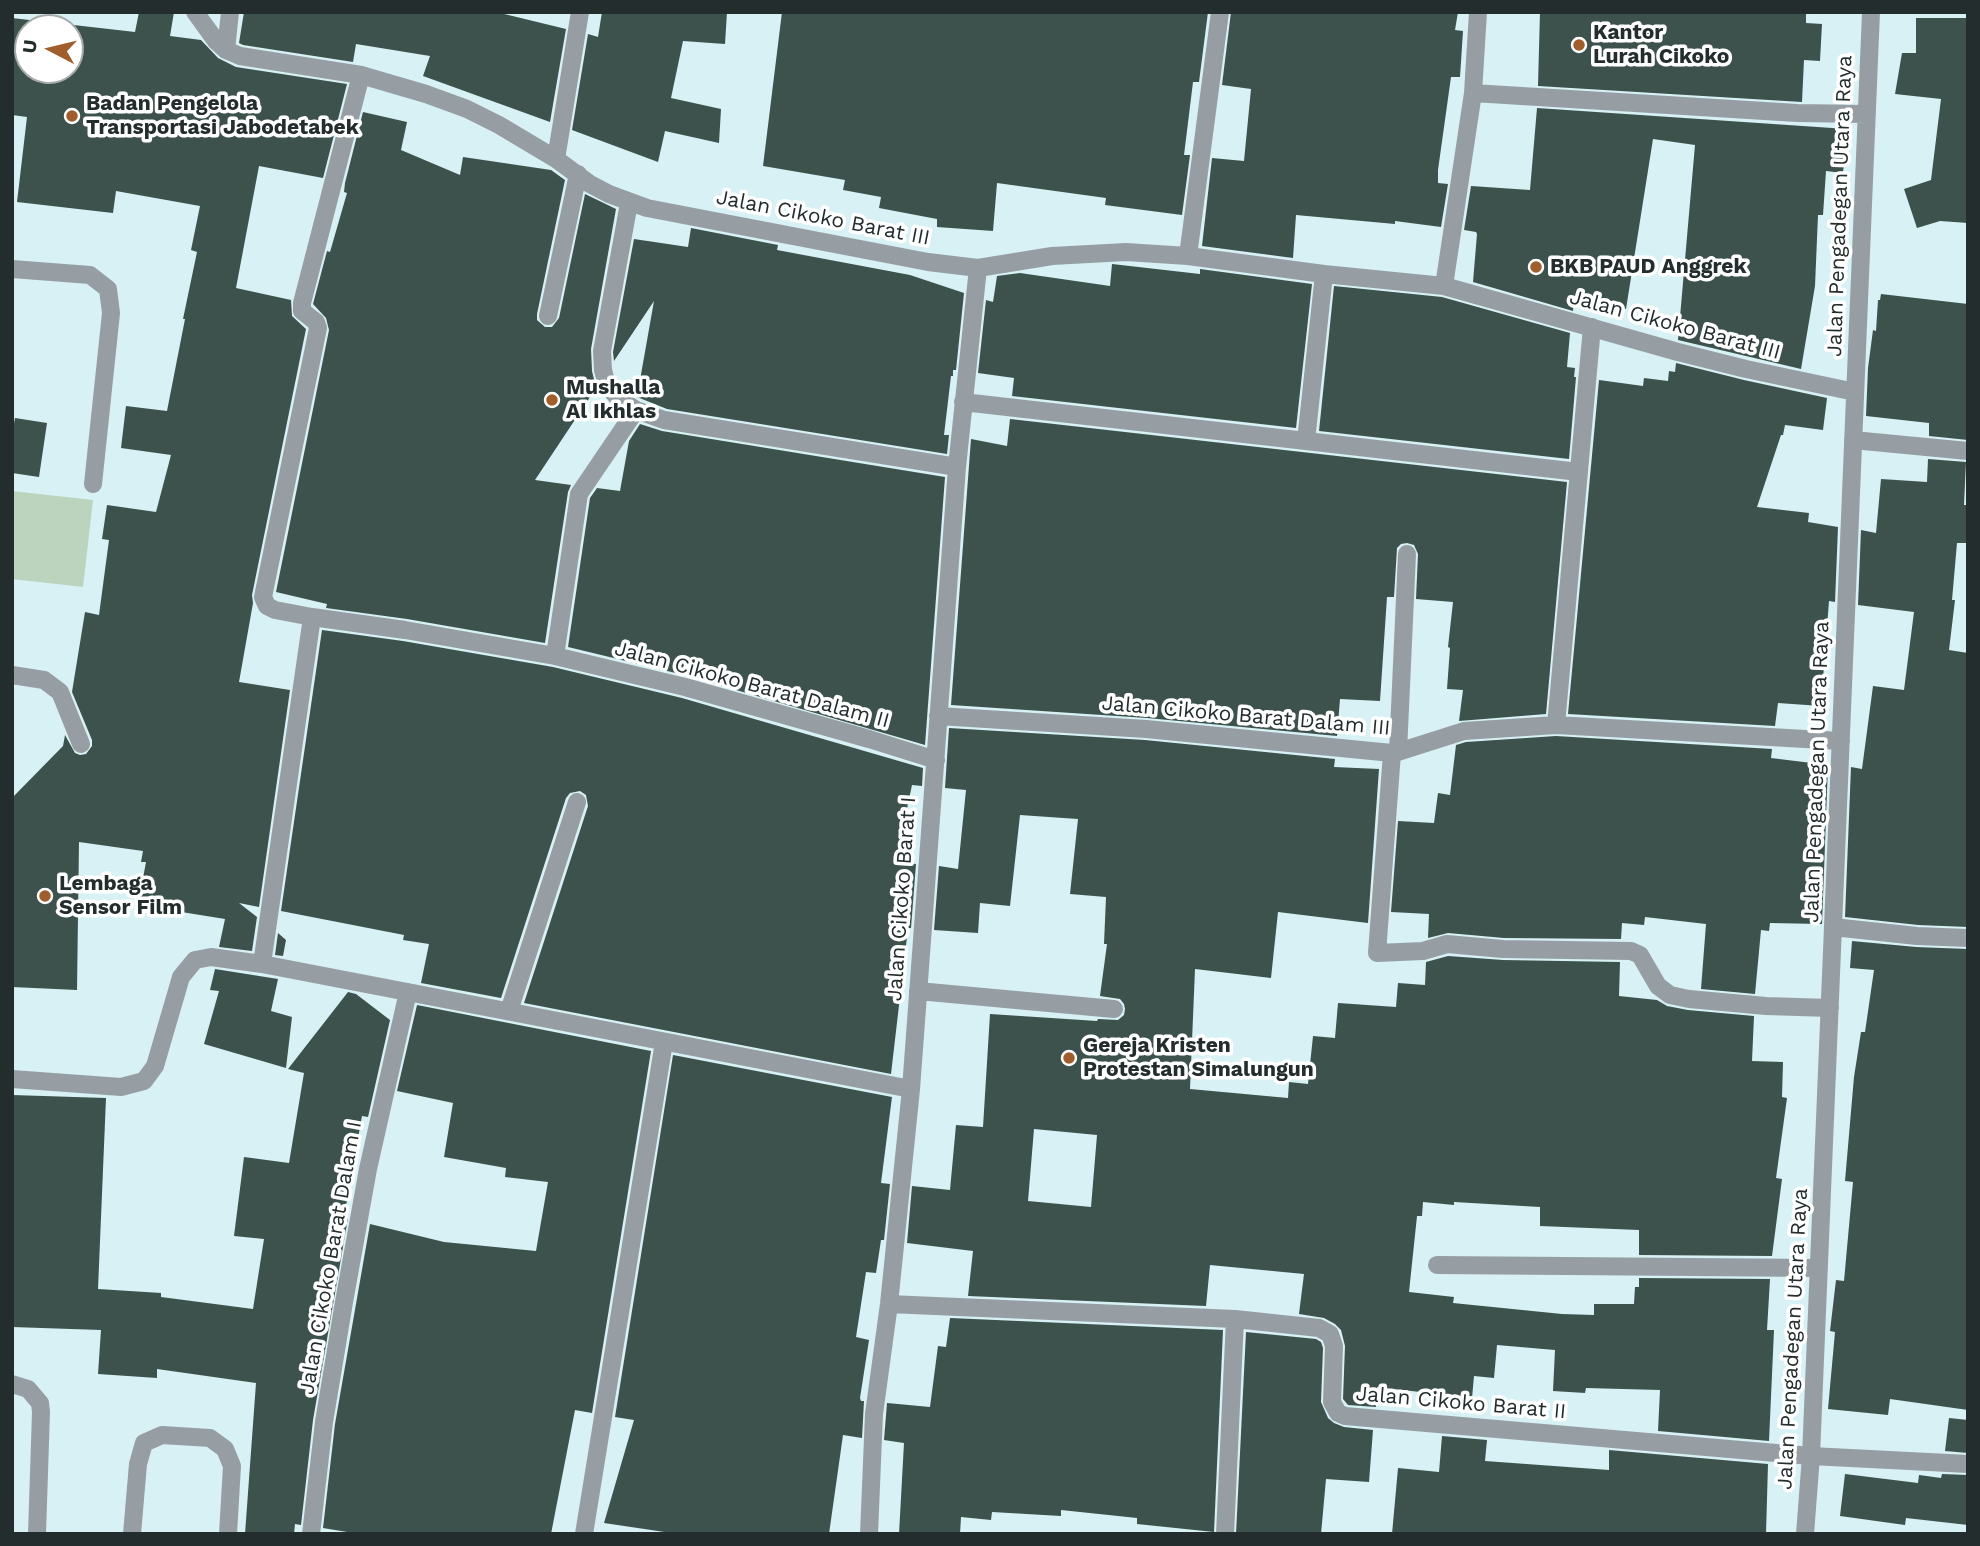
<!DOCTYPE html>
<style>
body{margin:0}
#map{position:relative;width:1980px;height:1546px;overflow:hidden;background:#d7f1f5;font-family:"Work Sans",sans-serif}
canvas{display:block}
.frame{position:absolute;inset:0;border:14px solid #232d2e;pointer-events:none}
.north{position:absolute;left:14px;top:14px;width:70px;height:70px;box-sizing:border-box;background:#fff;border:2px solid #a7abab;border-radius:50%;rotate:277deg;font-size:19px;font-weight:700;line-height:28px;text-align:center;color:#232d2e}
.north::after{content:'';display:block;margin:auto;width:24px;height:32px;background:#a05e2c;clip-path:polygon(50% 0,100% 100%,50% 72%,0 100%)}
</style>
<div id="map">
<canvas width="1980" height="1546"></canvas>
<div class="frame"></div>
<div class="north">U</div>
</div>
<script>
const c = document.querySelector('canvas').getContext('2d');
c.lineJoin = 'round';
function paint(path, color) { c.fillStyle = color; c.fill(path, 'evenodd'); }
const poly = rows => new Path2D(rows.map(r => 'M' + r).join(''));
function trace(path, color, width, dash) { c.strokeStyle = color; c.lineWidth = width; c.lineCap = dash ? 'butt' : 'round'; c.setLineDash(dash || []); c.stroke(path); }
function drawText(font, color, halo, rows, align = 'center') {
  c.font = font + ' "Work Sans",sans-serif'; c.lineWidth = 7; c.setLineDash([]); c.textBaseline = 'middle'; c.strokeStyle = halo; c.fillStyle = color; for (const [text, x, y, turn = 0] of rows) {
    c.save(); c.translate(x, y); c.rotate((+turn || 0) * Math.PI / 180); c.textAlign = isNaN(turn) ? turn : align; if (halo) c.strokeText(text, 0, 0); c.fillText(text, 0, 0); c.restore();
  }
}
paint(poly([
 [12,491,93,500,83,587,12,579]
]), '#bcd4be');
paint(poly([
 [139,12,174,12,170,36,201,40,218,58,236,67,347,84,323,178,259,166,236,288,291,300,292,316,306,329,252,595,253,603,239,682,290,690,259,907,239,903,257,917,252,951,219,947,225,919,138,905,146,862,141,862,143,851,79,842,77,990,12,987,12,798,63,746,65,735,75,753,80,755,86,754,92,746,92,740,72,692,85,612,99,615,109,540,102,539,107,505,156,512,171,455,121,448,126,406,167,411,185,319,183,319,197,252,191,250,200,206,116,191,113,213,17,202,27,117,12,115,12,18,135,32],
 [28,28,70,28,70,70,28,70],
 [244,12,496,12,566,29,550,122,423,76,430,56,356,44,353,62,243,45,239,43],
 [602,12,727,12,725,44,683,41,671,98,721,109,719,143,665,131,658,162,572,130,588,34,598,37],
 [782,12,1208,12,1199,82,1193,82,1184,155,1190,155,1182,215,1105,205,1106,198,997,183,993,231,937,227,937,219,879,208,881,197,843,190,845,180,763,166],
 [1231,12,1458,12,1455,30,1463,31,1460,77,1451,77,1438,170,1438,183,1448,184,1441,227,1395,221,1395,224,1296,215,1293,258,1202,246,1212,158,1244,161,1251,89,1222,85],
 [1540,12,1806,12,1806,23,1822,24,1820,61,1804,60,1802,102,1538,86],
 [1916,18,1968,18,1968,223,1940,221,1917,228,1904,189,1931,180,1941,99,1895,94,1902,53,1916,53],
 [1537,108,1847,129,1843,173,1826,171,1823,215,1818,215,1815,286,1801,369,1678,340,1695,145,1653,139,1626,309,1574,300,1573,311,1473,282,1477,234,1476,232,1464,230,1471,186,1530,190],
 [363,112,407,122,401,150,460,175,463,157,551,170,565,180,537,314,537,320,545,327,552,327,559,318,585,194,616,209,591,349,592,371,596,388,535,480,571,485,568,492,545,643,407,619,326,608,327,604,276,592,329,330,326,318,313,304,327,251,330,252,347,193,344,192,345,183],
 [691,228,778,245,777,250,910,275,964,293,956,370,953,370,953,376,951,376,944,435,949,435,947,454,667,409,637,397,654,301,614,361,613,352,634,239,688,247],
 [1112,264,1200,274,1200,269,1312,284,1296,428,1012,396,1014,378,978,373,986,300,993,302,997,276,1020,273,1110,286],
 [1334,286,1442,297,1570,333,1567,367,1575,368,1574,377,1576,377,1569,459,1319,431],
 [1881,294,1968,304,1968,440,1929,436,1929,423,1866,416,1868,368,1873,330,1876,331,1878,300,1880,300],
 [1676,363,1744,380,1827,398,1823,430,1785,425,1783,435,1781,435,1757,507,1809,513,1808,522,1838,527,1835,602,1829,601,1821,706,1778,703,1775,726,1568,714,1599,380,1643,386,1644,378,1668,381,1669,371,1675,372],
 [15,418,47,423,39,477,12,473,12,434],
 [1010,419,1567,482,1546,714,1459,721,1463,690,1447,689,1450,648,1448,647,1453,602,1416,599,1418,554,1414,545,1407,543,1401,544,1397,548,1394,597,1387,597,1380,701,1340,699,1337,736,1147,718,951,705,971,439,1007,446],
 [640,424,662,431,945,477,925,745,688,676,568,647,590,498,597,488,620,491,629,441],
 [1928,459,1966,462,1964,505,1968,505,1968,543,1957,543,1952,600,1955,600,1949,650,1968,653,1968,927,1918,925,1845,917,1851,767,1862,769,1873,686,1904,690,1914,612,1858,605,1861,530,1876,533,1881,479,1927,482],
 [322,630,403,641,553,667,682,698,923,768,922,786,912,785,896,861,916,864,911,928,908,928,891,1074,524,1003,588,806,586,795,580,791,570,793,566,798,501,998,421,983,429,944,403,940,404,935,281,911],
 [949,728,1145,740,1335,759,1334,767,1379,769,1368,923,1278,912,1271,978,1195,969,1190,1089,1288,1098,1289,1082,1308,1084,1313,1036,1335,1038,1338,1003,1396,1007,1398,983,1425,985,1426,962,1448,956,1503,960,1620,962,1619,996,1657,1000,1667,1006,1688,1010,1754,1016,1752,1061,1783,1062,1782,1097,1787,1098,1776,1178,1782,1179,1772,1256,1639,1255,1639,1230,1540,1226,1540,1207,1454,1202,1454,1205,1423,1202,1422,1216,1417,1216,1409,1292,1454,1297,1453,1303,1562,1314,1594,1315,1594,1304,1634,1304,1635,1287,1639,1287,1639,1278,1770,1279,1767,1330,1774,1330,1769,1441,1658,1431,1660,1390,1586,1388,1585,1393,1553,1391,1555,1350,1497,1345,1494,1378,1474,1376,1472,1398,1377,1387,1376,1407,1348,1405,1343,1399,1345,1346,1341,1330,1335,1324,1324,1318,1299,1314,1304,1274,1210,1265,1206,1306,968,1296,973,1251,907,1243,912,1186,950,1190,956,1125,983,1127,990,1014,1097,1021,1098,1019,1118,1020,1124,1015,1125,1009,1124,1004,1120,999,1100,996,1107,944,1104,944,1106,897,1070,894,1078,819,1020,815,1010,906,980,903,978,933,934,930,939,866,958,869,966,790,945,788],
 [1034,1129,1097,1135,1091,1207,1028,1201],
 [1556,736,1772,749,1771,758,1828,765,1822,924,1770,923,1769,931,1761,930,1755,994,1701,989,1706,924,1645,917,1644,925,1622,923,1621,939,1504,938,1448,933,1428,938,1429,914,1391,912,1398,821,1434,823,1438,793,1450,795,1456,745,1466,742],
 [278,933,286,940,283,956,275,955],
 [1852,941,1916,947,1968,949,1968,1410,1890,1399,1888,1415,1828,1409,1835,1332,1830,1331,1836,1280,1844,1281,1853,1182,1845,1181,1854,1077,1861,1032,1865,1032,1874,970,1850,968],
 [215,969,278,979,271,1011,292,1017,286,1068,204,1044,219,991,210,990],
 [348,992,356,994,390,1020,368,1117,362,1116,346,1206,348,1206,346,1218,348,1218,313,1420,301,1525,295,1524,294,1534,245,1534,256,1383,157,1369,157,1378,98,1374,101,1330,12,1327,12,1095,106,1098,98,1289,161,1293,161,1297,253,1309,264,1239,234,1236,244,1157,289,1163,304,1073,288,1069],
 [417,1005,651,1051,592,1413,575,1410,551,1534,359,1534,323,1528,335,1424,370,1224,444,1242,536,1251,548,1182,505,1177,506,1168,444,1157,453,1103,397,1091],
 [673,1055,892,1097,881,1183,890,1184,884,1240,881,1240,876,1273,866,1272,856,1337,869,1340,860,1398,861,1401,864,1401,862,1438,843,1435,829,1534,678,1534,604,1523,634,1420,615,1417],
 [950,1318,1223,1330,1214,1532,1137,1524,1137,1518,1061,1510,1061,1516,992,1512,991,1520,961,1517,960,1534,899,1534,904,1443,884,1440,887,1403,930,1407,938,1346,946,1347],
 [1246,1332,1316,1339,1321,1342,1323,1348,1321,1402,1328,1418,1334,1423,1344,1427,1373,1430,1369,1482,1326,1479,1321,1534,1236,1534],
 [1949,1418,1968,1420,1968,1453,1945,1451],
 [1442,1436,1487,1440,1485,1461,1609,1470,1609,1450,1768,1464,1766,1534,1392,1534,1398,1468,1439,1472],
 [1845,1474,1918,1483,1919,1475,1941,1478,1942,1474,1968,1475,1968,1525,1906,1518,1905,1525,1840,1516]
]), '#3d524c');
trace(poly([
 [195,12,216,41,226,50,240,56,361,75,426,94,467,109,499,125,556,159,590,184,609,194,647,208,928,262,978,268,1052,256,1126,252,1188,256,1324,274,1444,286,1678,352,1746,369,1855,392],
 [226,50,230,12],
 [361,75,302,303,302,311,316,322,318,328,263,597,267,606,275,610,312,617,405,630,555,656,685,687,869,739,936,760],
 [1473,93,1797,113,1867,114],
 [556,159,580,12],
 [629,203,602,351,603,370,607,385,618,398,636,410,664,420,957,467],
 [1188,256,1220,12],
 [12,269,90,275,108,289,111,313,93,484],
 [1444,286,1473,93,1478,12],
 [548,316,578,174],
 [963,402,1579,472],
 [1853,440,1968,451],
 [1306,441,1324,274],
 [555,656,579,494,636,410],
 [12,675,44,680,60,692,81,744],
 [938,716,1146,729,1392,753,1398,752,1464,731,1556,725,1841,741],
 [1556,725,1592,327],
 [1398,752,1407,554],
 [1392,753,1377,953,1423,951,1447,944,1503,949,1631,951,1640,955,1658,986,1670,995,1689,999,1766,1006,1830,1008],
 [1833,927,1917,936,1968,938],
 [262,964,312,617],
 [918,991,1114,1009],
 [509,1011,577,802],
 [12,1079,121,1087,144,1081,155,1066,181,977,195,960,211,957,262,964,911,1089],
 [1437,1265,1819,1268],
 [889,1304,1235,1319,1319,1328,1330,1334,1334,1346,1332,1402,1338,1413,1345,1416,1811,1456,1968,1464],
 [12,1384,28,1389,40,1403,41,1412,37,1534],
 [132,1534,138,1464,144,1443,162,1435,210,1438,225,1449,232,1466,228,1534],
 [311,1534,324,1422,344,1302,368,1169,408,992],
 [584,1534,664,1042],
 [869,1534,874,1414,889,1304,911,1089,957,467,978,268],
 [1225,1534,1235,1319],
 [1805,1534,1811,1456,1871,12]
]), '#969ea4', 18);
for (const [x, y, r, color] of [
 [1579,45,7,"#a05e2c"],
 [72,116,7,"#a05e2c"],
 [1536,267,7,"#a05e2c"],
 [552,400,7,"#a05e2c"],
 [45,896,7,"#a05e2c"],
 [1069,1058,7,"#a05e2c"]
]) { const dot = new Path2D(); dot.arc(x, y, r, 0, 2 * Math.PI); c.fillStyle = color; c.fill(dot); trace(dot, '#fff', 2.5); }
drawText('bold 21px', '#232d2e', '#fff', [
 ["Kantor",1593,33],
 ["Lurah Cikoko",1593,57],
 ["Badan Pengelola",86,104],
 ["Transportasi Jabodetabek",86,128],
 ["BKB PAUD Anggrek",1550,267],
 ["Mushalla",566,388],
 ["Al Ikhlas",566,412],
 ["Lembaga",59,884],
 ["Sensor Film",59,908],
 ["Gereja Kristen",1083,1046],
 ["Protestan Simalungun",1083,1070]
], 'left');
drawText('21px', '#232d2e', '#fff', [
 ["Jalan Pengadegan Utara Raya",1840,206,-88],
 ["Jalan Cikoko Barat III",823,218,11],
 ["Jalan Cikoko Barat III",1675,325,15],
 ["Jalan Cikoko Barat Dalam II",752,685,15],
 ["Jalan Cikoko Barat Dalam III",1246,716,5],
 ["Jalan Pengadegan Utara Raya",1817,772,-88],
 ["Jalan Cikoko Barat I",902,899,-86],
 ["Jalan Cikoko Barat Dalam I",331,1258,-80],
 ["Jalan Pengadegan Utara Raya",1793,1339,-87],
 ["Jalan Cikoko Barat II",1461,1403,5]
]);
</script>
